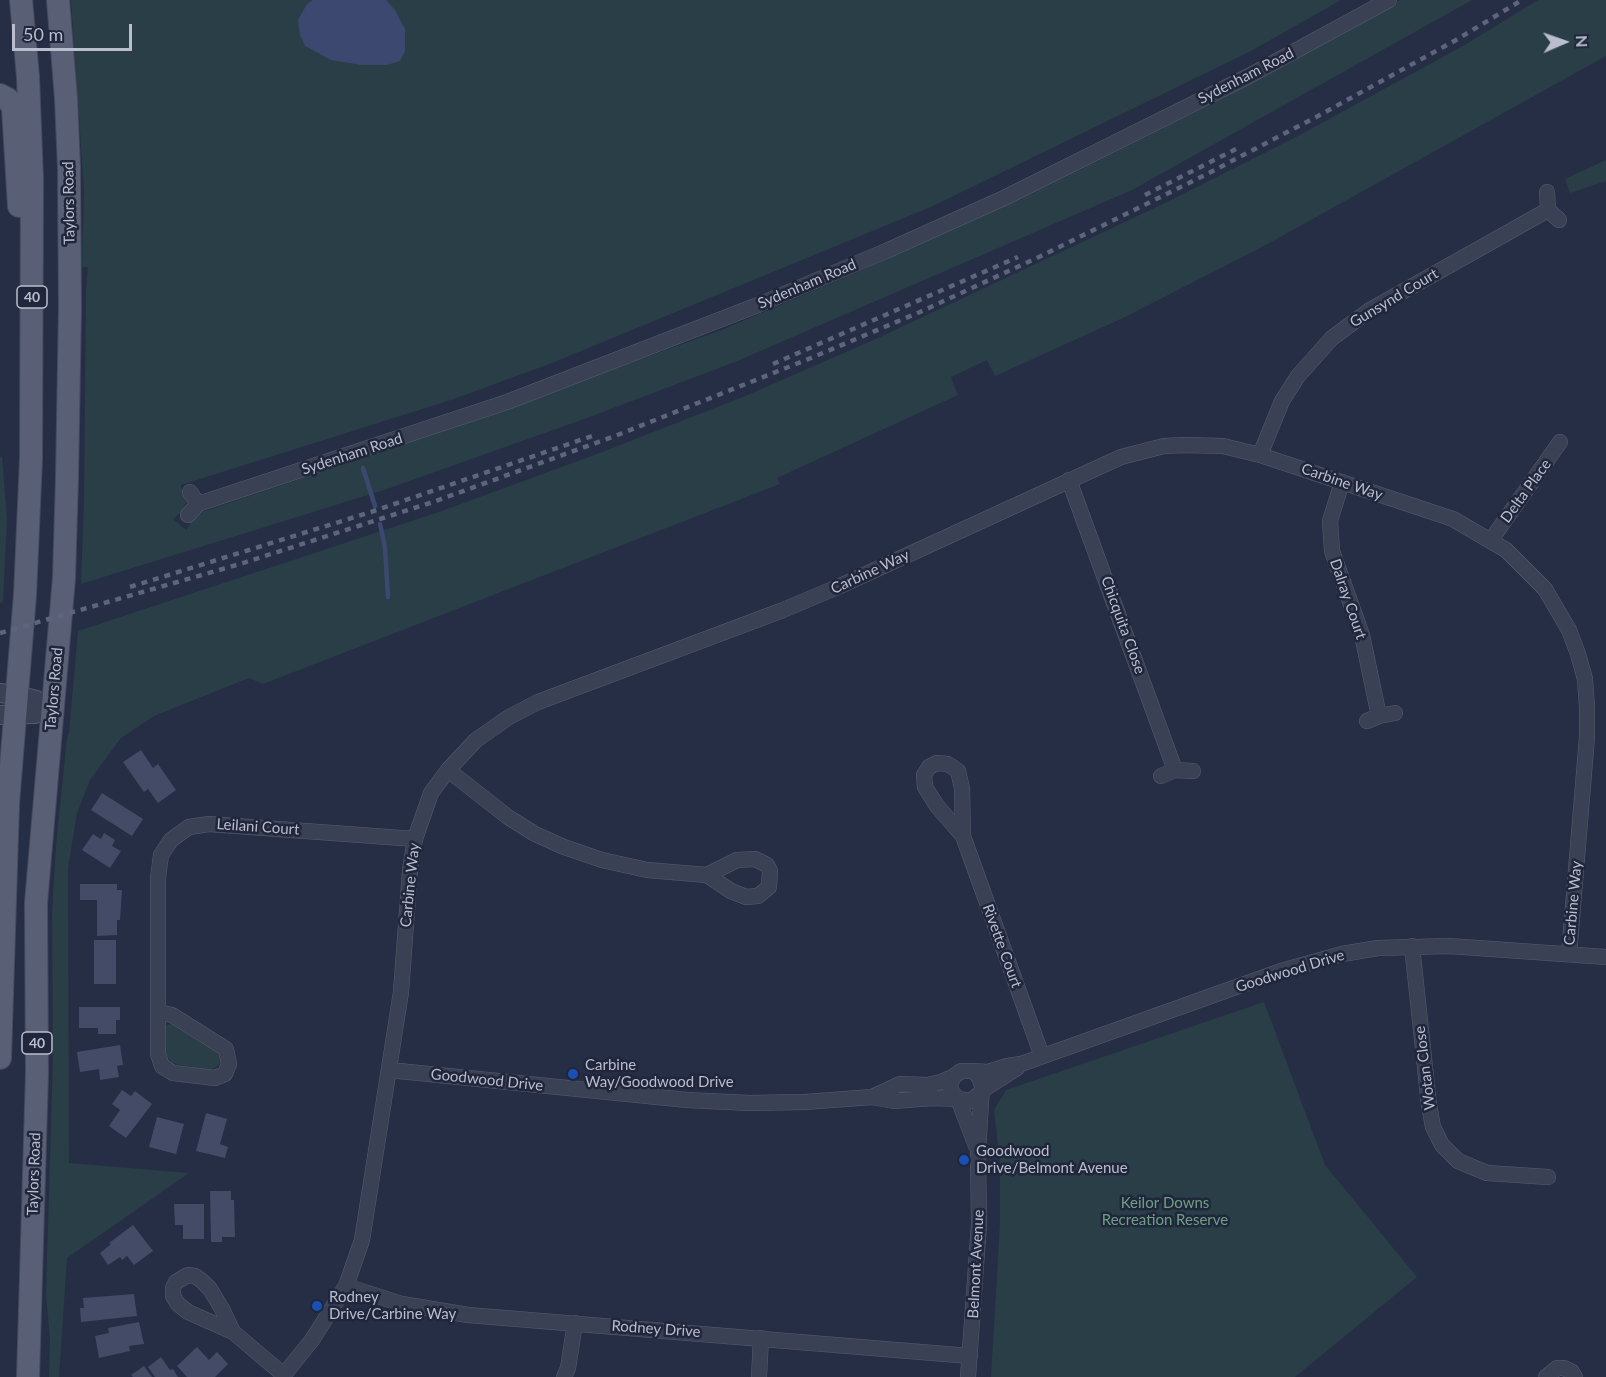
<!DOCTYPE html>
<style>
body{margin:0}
#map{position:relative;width:1606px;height:1377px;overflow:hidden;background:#262e46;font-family:Lato,sans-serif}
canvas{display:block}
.north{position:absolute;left:1534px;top:12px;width:60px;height:60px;-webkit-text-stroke:4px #20263b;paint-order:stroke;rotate:88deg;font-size:16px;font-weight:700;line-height:24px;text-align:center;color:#b9bdce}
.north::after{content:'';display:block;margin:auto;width:21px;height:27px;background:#b9bdce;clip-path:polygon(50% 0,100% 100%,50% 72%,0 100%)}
.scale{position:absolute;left:12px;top:24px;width:120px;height:27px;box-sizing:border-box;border:3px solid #b9bdce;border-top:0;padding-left:8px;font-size:18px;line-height:21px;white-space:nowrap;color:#b9bdce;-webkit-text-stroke:4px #20263b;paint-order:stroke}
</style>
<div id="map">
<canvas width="1606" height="1377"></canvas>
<div class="north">N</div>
<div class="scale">50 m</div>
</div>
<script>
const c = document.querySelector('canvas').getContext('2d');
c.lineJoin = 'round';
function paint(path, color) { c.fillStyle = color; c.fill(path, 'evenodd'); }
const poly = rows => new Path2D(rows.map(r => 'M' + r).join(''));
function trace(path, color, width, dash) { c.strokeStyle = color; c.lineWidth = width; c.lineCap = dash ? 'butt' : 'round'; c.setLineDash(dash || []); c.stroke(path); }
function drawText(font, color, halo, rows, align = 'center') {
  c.font = font + ' Lato,sans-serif'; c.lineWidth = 5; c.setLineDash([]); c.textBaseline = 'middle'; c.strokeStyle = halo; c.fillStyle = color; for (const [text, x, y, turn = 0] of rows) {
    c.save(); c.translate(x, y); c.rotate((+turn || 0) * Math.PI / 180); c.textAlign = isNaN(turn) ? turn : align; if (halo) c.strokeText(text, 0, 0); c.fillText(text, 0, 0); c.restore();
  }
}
paint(poly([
 [71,0,1341,0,1251,51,933,206,552,363,454,399,181,485,186,502,182,511,173,519,186,530,192,521,202,512,428,436,724,329,860,271,1191,114,1400,0,1472,0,1132,190,735,362,587,418,384,490,81,584,84,501,86,289,88,267,82,267,84,191],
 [1538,0,1606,0,1606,56,1264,246,1123,318,995,376,987,360,951,377,958,395,777,478,780,484,263,684,249,678,154,716,121,738,90,780,77,813,68,868,69,1163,189,1173,67,1258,59,1377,49,1377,50,1339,46,1294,53,1057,52,913,56,845,67,737,69,733,78,631,439,512,597,454,743,397,878,338,1161,205,1296,137,1463,46],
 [1606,160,1606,181,1570,193,1565,179],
 [2,456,7,520,3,602,0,603,0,457],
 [1264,1002,1325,1165,1417,1277,1295,1377,991,1377,1000,1224,1000,1163,994,1110,1006,1090],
 [171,1024,217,1053,220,1056,221,1061,218,1066,210,1070,180,1065,171,1062,165,1052,165,1028,167,1025]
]), '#293e47');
paint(poly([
 [313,0,386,0,395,10,405,29,405,51,400,61,387,65,361,65,331,60,305,46,300,35,298,20,307,4]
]), '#3c486f');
trace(poly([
 [363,468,375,506],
 [380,524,385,547,388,597]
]), '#3c486f', 4.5);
paint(poly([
 [141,750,153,768,158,764,176,790,158,803,148,789,144,792,123,762],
 [102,793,143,819,132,836,91,810],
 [104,833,115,840,112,846,121,851,110,868,82,850,93,834,101,839],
 [80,884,117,884,117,890,122,890,120,920,117,920,117,935,97,936,97,900,80,900],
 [94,940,116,940,116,984,94,984],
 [79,1007,120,1007,120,1020,116,1020,116,1034,98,1034,98,1028,79,1028],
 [120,1045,123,1065,117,1066,119,1077,100,1080,99,1069,80,1072,77,1052],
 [122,1090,131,1096,135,1091,152,1104,126,1138,109,1126,120,1110,112,1104],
 [206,1113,227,1119,220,1144,228,1147,225,1158,196,1151],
 [157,1117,184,1124,176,1154,149,1147],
 [210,1191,231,1191,231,1200,234,1200,235,1237,222,1237,222,1242,211,1242],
 [174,1204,204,1204,204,1239,183,1239,183,1225,175,1225],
 [133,1225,153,1251,134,1265,127,1256,122,1260,120,1257,108,1265,100,1253,111,1244,109,1243],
 [134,1294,137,1316,81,1322,80,1308,84,1308,83,1298],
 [139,1322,144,1344,129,1346,130,1351,99,1358,95,1336,109,1333,108,1328],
 [197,1347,209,1360,217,1352,228,1364,215,1377,187,1377,177,1366],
 [161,1357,170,1370,173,1369,178,1377,155,1377,148,1367],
 [144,1366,152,1377,133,1377,131,1375]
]), '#434b66');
const minor = poly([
 [1547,192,1548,210,1559,220],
 [1260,455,1282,401,1298,376,1332,338,1370,310,1548,210],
 [1069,480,1175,770],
 [1342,482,1330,521,1332,551,1362,635,1379,716],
 [198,504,507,402,758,305,886,251,1004,198,1247,77,1389,0],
 [188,515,198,504,190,492],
 [1491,540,1560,442],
 [1367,721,1379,716,1395,713],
 [448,770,508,817,535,834,564,847,602,860,647,870,707,875,731,891,746,897,758,896,769,887,770,871,767,865,755,859,737,860,707,875],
 [1161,776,1175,770,1193,771],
 [963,836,937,806,925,787,924,775,929,767,937,763,948,764,958,771,962,788,963,836,1042,1056],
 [1412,946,1429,1105,1433,1127,1442,1145,1458,1161,1487,1173,1548,1177],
 [158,1012,172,1015,226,1049,229,1064,225,1074,215,1078,173,1073,162,1066,158,1054,158,878,161,855,171,840,189,827,209,824,415,839],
 [389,1070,687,1100,749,1103,805,1102,872,1097,894,1101,933,1098,957,1099],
 [973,1071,988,1072,1007,1066,1021,1064,1281,971,1342,954,1378,948,1449,946,1606,957],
 [981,1091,1017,1068],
 [872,1097,900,1084,927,1085,941,1082,953,1077],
 [958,1099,976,1146],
 [346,1286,402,1304,468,1315,970,1356],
 [233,1332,222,1309,210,1289,202,1281,195,1276,188,1275,176,1282,173,1288,173,1296,178,1304,188,1312,233,1332,284,1375],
 [282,1377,312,1340,346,1286,362,1240,401,992,410,870,415,839,431,793,448,770,476,740,509,717,538,702,783,610,840,586,1121,457,1164,446,1184,445,1223,446,1260,455,1453,519,1506,550,1545,589,1569,630,1578,654,1585,679,1587,707,1587,737,1569,954],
 [564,1377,568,1368,575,1323],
 [759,1377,761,1338],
 [968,1377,979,1224,978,1152,982,1086,979,1077,973,1071,961,1071,953,1077,950,1086,951,1091,958,1099,971,1101,980,1093],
 [1546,1377,1557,1368,1564,1368,1572,1372,1575,1377]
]);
const tertiary = poly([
 [0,693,17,695,36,700,53,709],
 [0,715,34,714,53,709]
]);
const primary = poly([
 [0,95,8,99,13,108,19,206],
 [0,1058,8,803,25,595,31,459,32,180,28,77,21,0],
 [28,1377,37,1073,36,903,64,578,67,478,70,307,69,168,66,98,58,0]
]);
trace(minor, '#575c6f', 16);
trace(tertiary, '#575c6f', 20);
trace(primary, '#454a5e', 24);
trace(minor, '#3b4155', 15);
trace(tertiary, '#3b4155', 18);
trace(primary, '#596075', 22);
trace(poly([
 [1145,195,1236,149],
 [773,364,1018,257],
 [130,587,371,512,595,435],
 [0,633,240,564,433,502,615,436,811,358,920,312,1041,256,1207,174,1318,116,1456,40,1522,0]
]), '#5d647c', 4.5, [6, 6]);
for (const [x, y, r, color] of [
 [573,1074,6,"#1a4fb4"],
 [964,1160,6,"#1a4fb4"],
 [317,1306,6,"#1a4fb4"]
]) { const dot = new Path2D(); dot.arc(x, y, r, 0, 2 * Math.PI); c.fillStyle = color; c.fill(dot); trace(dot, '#20263b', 2); }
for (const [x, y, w] of [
 [32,297,30],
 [37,1043,30]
]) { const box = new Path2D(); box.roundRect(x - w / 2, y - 11, w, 22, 4.5); c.fillStyle = '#20263b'; c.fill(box); trace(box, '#b9bdce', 1.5); }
drawText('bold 14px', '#b9bdce', null, [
 ["40",32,297],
 ["40",37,1043]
]);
drawText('15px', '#b9bdce', '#20263b', [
 ["Sydenham Road",1246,76,-27],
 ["Taylors Road",69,203,-91],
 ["Sydenham Road",807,284,-23],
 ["Gunsynd Court",1394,298,-31],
 ["Sydenham Road",352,454,-18],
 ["Carbine Way",1342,482,19],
 ["Delta Place",1526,491,-54],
 ["Carbine Way",870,572,-25],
 ["Dalray Court",1348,599,71],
 ["Chicquita Close",1123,625,70],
 ["Taylors Road",54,689,-85],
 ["Leilani Court",258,827,4],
 ["Carbine Way",410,885,-84],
 ["Carbine Way",1573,903,-85],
 ["Rivette Court",1002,946,70],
 ["Goodwood Drive",1290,971,-17],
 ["Wotan Close",1425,1068,-97],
 ["Goodwood Drive",487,1080,6],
 ["Taylors Road",34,1174,-88],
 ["Belmont Avenue",976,1264,-87],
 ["Rodney Drive",656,1329,4]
]);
drawText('15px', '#b9bdce', '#20263b', [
 ["Carbine",585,1065],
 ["Way/Goodwood Drive",585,1082],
 ["Goodwood",976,1151],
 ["Drive/Belmont Avenue",976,1168],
 ["Rodney",329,1297],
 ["Drive/Carbine Way",329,1314]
], 'left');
drawText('15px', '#6fa083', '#20263b', [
 ["Keilor Downs",1165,1203],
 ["Recreation Reserve",1165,1220]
]);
</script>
